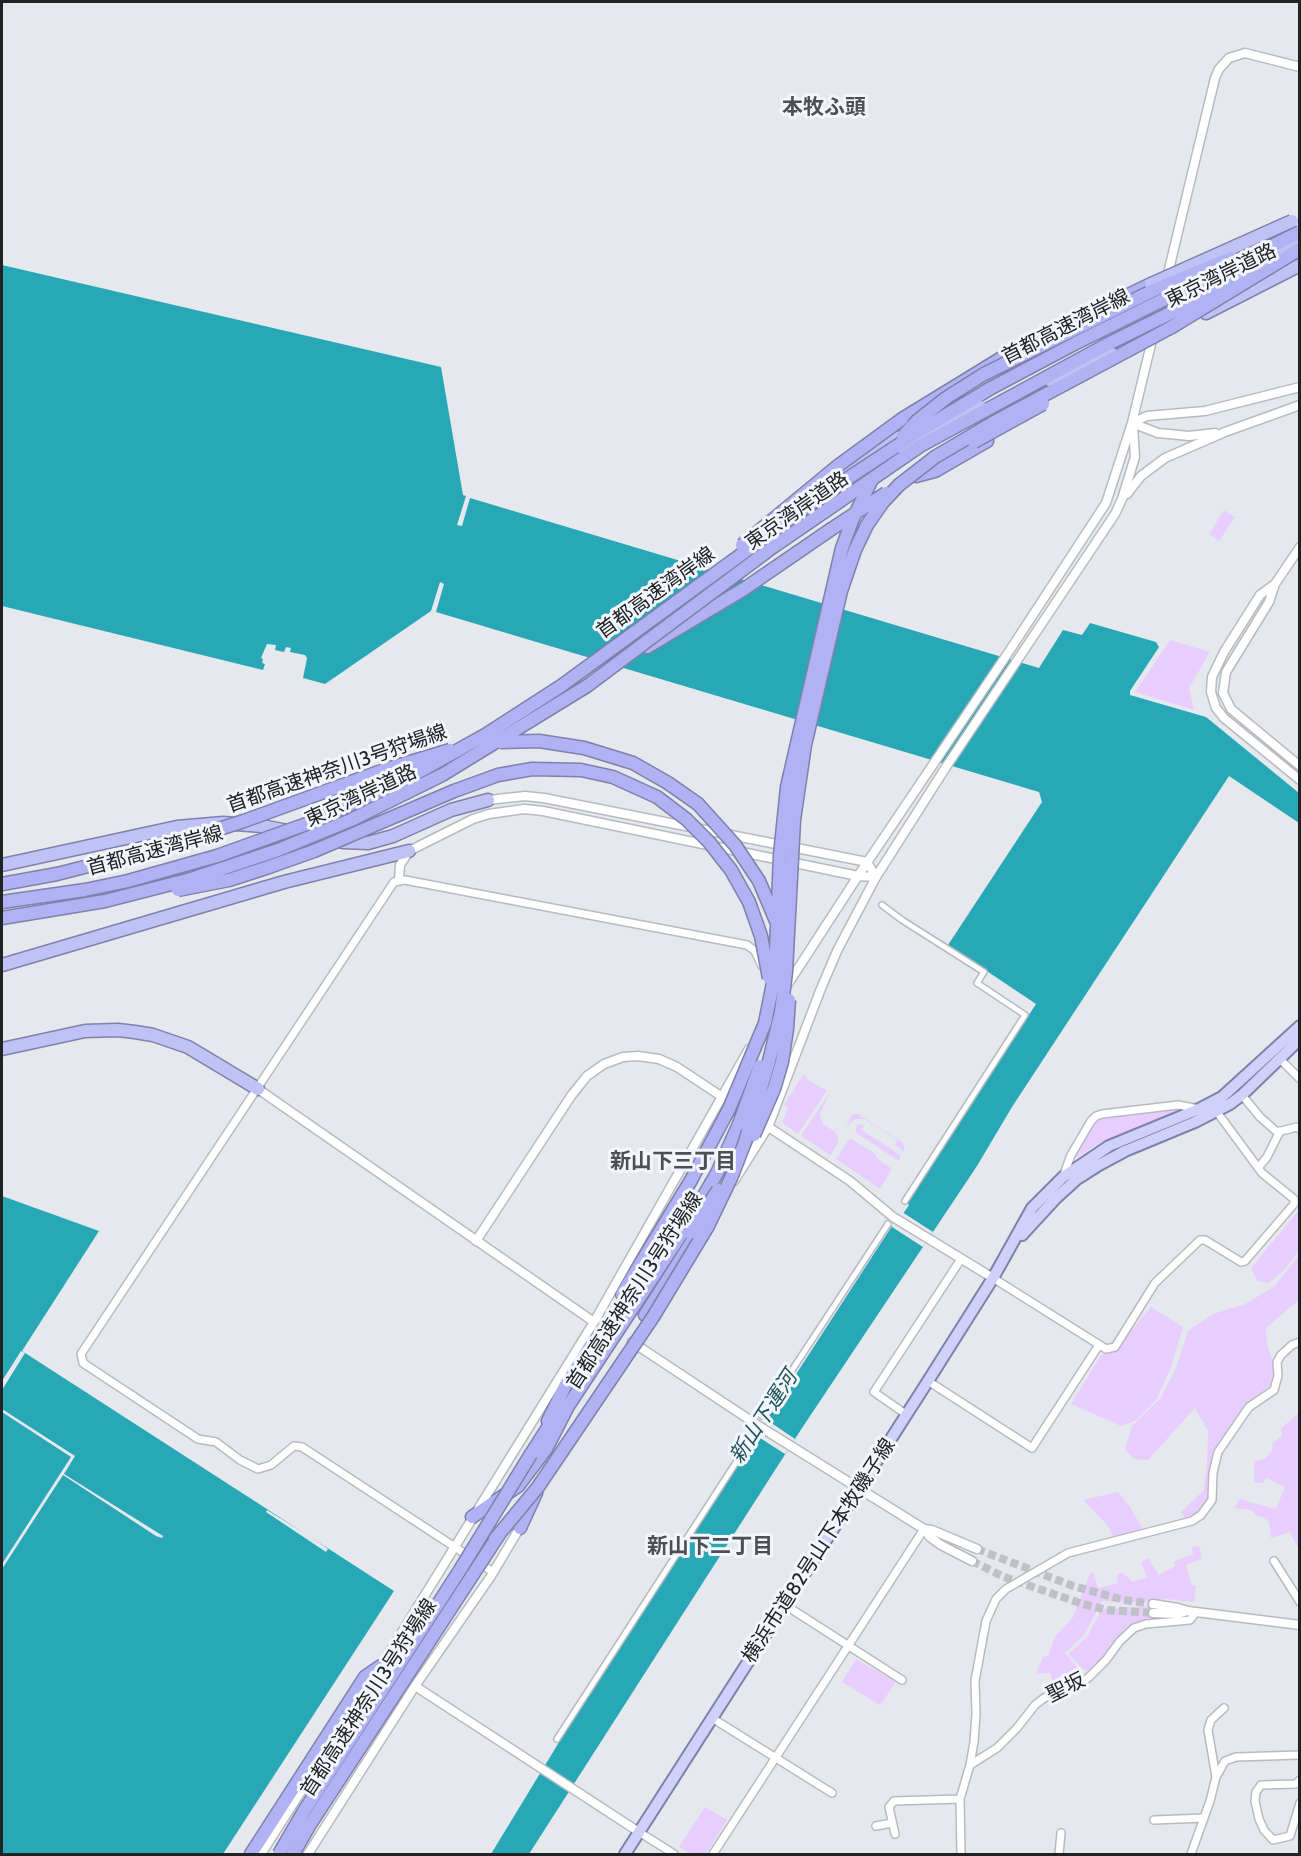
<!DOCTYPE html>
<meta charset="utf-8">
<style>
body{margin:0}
#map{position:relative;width:1301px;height:1856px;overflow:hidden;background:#e5e9ee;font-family:Cabin,sans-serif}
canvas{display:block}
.frame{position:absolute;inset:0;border:3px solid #212224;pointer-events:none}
</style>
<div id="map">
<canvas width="1301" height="1856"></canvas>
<div class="frame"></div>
</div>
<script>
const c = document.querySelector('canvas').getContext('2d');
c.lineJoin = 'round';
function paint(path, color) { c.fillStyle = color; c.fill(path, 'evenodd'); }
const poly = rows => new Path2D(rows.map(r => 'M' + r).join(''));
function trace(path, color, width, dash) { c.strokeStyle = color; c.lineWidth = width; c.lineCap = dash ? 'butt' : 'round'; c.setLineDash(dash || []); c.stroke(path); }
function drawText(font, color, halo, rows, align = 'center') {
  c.font = font + ' Cabin,"Noto Sans JP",sans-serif'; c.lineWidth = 6; c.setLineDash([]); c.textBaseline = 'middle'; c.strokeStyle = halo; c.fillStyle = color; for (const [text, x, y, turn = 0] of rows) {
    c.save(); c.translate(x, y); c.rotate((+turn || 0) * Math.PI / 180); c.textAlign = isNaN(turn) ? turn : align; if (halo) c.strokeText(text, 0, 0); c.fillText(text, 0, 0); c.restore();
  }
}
paint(poly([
 [1224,510,1235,517,1219,541,1209,534],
 [1170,640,1210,652,1189,688,1194,710,1135,692],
 [804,1074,809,1081,827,1090,798,1134,784,1124,783,1120,788,1108,784,1105],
 [830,1092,820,1114,823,1124,835,1132,838,1137,838,1143,830,1155,801,1136],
 [1181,1109,1183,1110,1100,1143,1068,1163,1094,1120,1106,1115],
 [855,1114,858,1114,903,1143,905,1152,895,1145,897,1140,864,1119,855,1119,846,1127,852,1115],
 [862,1124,864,1126,862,1130,900,1155,900,1160,897,1160,855,1132,857,1125],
 [850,1138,873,1152,879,1160,892,1169,880,1189,836,1159],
 [1299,1210,1299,1250,1285,1269,1269,1283,1257,1281,1251,1268],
 [1299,1255,1299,1300,1266,1328,1267,1344,1275,1368,1271,1384,1252,1400,1217,1446,1212,1456,1207,1501,1202,1509,1192,1517,1185,1518,1181,1512,1204,1490,1207,1463,1208,1431,1195,1408,1148,1460,1134,1459,1125,1449,1132,1426,1160,1399,1176,1368,1188,1331,1213,1314,1245,1304,1275,1286],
 [1151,1307,1183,1327,1171,1367,1157,1399,1135,1421,1121,1426,1071,1404,1101,1355,1113,1352],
 [1299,1413,1300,1545,1297,1546,1290,1532,1271,1538,1269,1522,1263,1517,1257,1516,1252,1510,1235,1508,1239,1499,1276,1509,1285,1487,1266,1478,1263,1483,1254,1482,1254,1461,1265,1459,1272,1451,1273,1443,1282,1436,1281,1428],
 [1118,1492,1130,1507,1143,1529,1113,1537,1108,1526,1083,1500],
 [1199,1546,1202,1559,1186,1565,1192,1586,1196,1586,1194,1602,1166,1599,1154,1600,1151,1603,1102,1601,1084,1635,1065,1653,1082,1673,1075,1679,1054,1685,1050,1673,1036,1674,1043,1657,1048,1656,1055,1637,1073,1617,1090,1573,1093,1572,1098,1588,1118,1583,1117,1574,1123,1573,1133,1582,1147,1577,1141,1562,1148,1558,1159,1575,1175,1566,1174,1562,1178,1559,1193,1555,1192,1547],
 [1152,1606,1153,1620,1139,1621,1127,1627,1112,1643,1101,1659,1086,1672,1068,1654,1087,1637,1102,1609],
 [856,1659,896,1682,880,1705,842,1682],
 [705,1807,727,1820,706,1854,691,1854,679,1847]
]), '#e8cdff');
paint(poly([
 [2,265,441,367,463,495,466,496,457,525,462,526,470,498,1039,668,1063,630,1082,635,1090,623,1156,642,1159,647,1130,691,1130,695,1206,717,1299,793,1299,823,1229,776,1012,1107,977,1166,802,1428,529,1854,491,1854,578,1711,892,1226,894,1227,909,1205,907,1203,1036,1004,948,945,1042,802,1039,792,436,612,444,584,440,582,431,611,325,684,303,678,307,658,305,655,290,652,291,648,286,647,284,652,275,650,276,645,267,644,261,658,263,659,262,663,265,664,263,670,2,606],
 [2,1196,99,1231,22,1351,394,1591,223,1854,2,1854]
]), '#28a7b6');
paint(poly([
 [902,1212,933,1232,923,1247,892,1227],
 [21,1351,25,1353,2,1390,2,1381],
 [2,1409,75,1456,64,1474,163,1536,162,1538,156,1536,63,1475,2,1569,2,1564,71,1457,2,1412],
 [767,1420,795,1439,785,1454,757,1436],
 [267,1510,311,1537,328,1549,326,1552,266,1512]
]), '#e5e9ee');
trace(poly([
 [977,1549,1073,1586,1124,1600,1153,1604],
 [972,1561,1004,1577,1083,1604,1107,1610,1153,1613]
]), '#bec1c6', 8, [8, 4]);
const pedestrian = poly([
 [882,905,902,920,984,972,977,983,1025,1015,905,1201],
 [762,1416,888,1224],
 [557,1739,744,1450]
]);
const minor = poly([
 [1278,1060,1283,1062,1300,1079],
 [1242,1095,1260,1117,1277,1132,1297,1127,1300,1129],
 [1258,1168,1267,1157,1280,1131],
 [1063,1177,1071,1155,1091,1121,1096,1116,1102,1114,1178,1105,1199,1109],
 [993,1278,1106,1349,1115,1347,1155,1283,1200,1240,1205,1240,1241,1262,1245,1261,1294,1204,1294,1199,1262,1173,1214,1108],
 [928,1381,1032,1448,1099,1345],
 [907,1415,874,1392,961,1259],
 [1274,1561,1300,1602],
 [493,1572,302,1447,294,1446,271,1465,258,1469,240,1460,216,1442,198,1439,83,1363,81,1354,394,882,405,880,747,945,755,951,762,966],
 [785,1605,902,1680],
 [712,1718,832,1793],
 [970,1765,997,1748,1017,1728,1035,1705,1044,1698,1079,1685,1089,1677,1106,1660,1120,1641,1134,1628,1146,1624,1190,1620,1196,1612],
 [1216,1777,1208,1730,1211,1720,1224,1708],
 [1300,1780,1296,1784,1261,1785,1256,1792,1255,1801,1259,1819,1264,1830,1273,1840,1290,1836,1300,1803],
 [1154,1820,1204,1818],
 [876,1826,892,1823],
 [639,1832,674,1854],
 [895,1834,889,1807,894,1801,960,1799],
 [713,1854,924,1529],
 [961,1854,960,1799,970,1765,974,1742,976,1714,975,1681,986,1621,996,1599,1006,1589,1068,1553,1192,1521,1201,1515,1212,1500,1213,1473,1218,1452,1249,1407,1274,1390,1278,1376,1277,1362,1281,1355,1292,1345,1300,1342],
 [1059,1854,1061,1833],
 [1191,1854,1210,1801,1216,1777,1225,1761,1236,1757,1300,1755]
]);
const tertiary = poly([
 [1132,423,1147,416,1205,411,1300,387],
 [1132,423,1158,433,1169,434,1189,436,1215,433],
 [1127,494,1141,476,1165,458,1225,432,1300,405],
 [1300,547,1275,584,1269,602,1226,672,1223,693,1231,709,1300,766],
 [1275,584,1260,595,1224,652,1212,677,1211,692,1216,708,1224,718,1300,780],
 [488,800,525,796,544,798,867,862,876,877],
 [399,880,400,865,409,851,473,819,489,814,524,809,543,811,858,876,876,877],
 [786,987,858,876,1010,650,1106,503,1132,423,1215,78,1219,69,1229,58,1245,53,1300,67],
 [258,1089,594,1322],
 [764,1124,850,1181,893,1217,993,1278],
 [734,1181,768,1127,820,991,837,951,876,877,946,767,1115,514,1122,499,1135,457,1133,426],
 [476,1241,571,1096,587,1076,604,1064,623,1057,638,1056,659,1059,677,1067,748,1114],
 [632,1342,762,1428,924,1529,930,1537,941,1545,972,1561],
 [924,1529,932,1530,977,1549],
 [1153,1604,1178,1608,1188,1611,1300,1625],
 [1153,1613,1178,1614,1187,1611],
 [415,1686,639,1832],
 [261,1854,381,1666,594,1322,749,1049],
 [308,1854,415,1686,491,1576,522,1524]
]);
const primary = poly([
 [1022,1235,1056,1198,1077,1179,1099,1165,1125,1151,1195,1122,1230,1104,1242,1095,1300,1039],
 [625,1854,928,1381,993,1278,1032,1208,1063,1177,1109,1146,1199,1109,1222,1097,1300,1026]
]);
const trunk = poly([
 [1206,313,1300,265],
 [812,496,873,452,1037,353],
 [2,865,177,827,223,823,262,826,343,842,368,843,393,836,451,810,488,800],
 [2,965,284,882,409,851],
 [2,1049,85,1031,118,1030,135,1032,153,1035,188,1047,258,1089]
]);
const motorway = poly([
 [902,419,1013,351,1151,284],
 [916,476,935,471,987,441],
 [647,647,744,589,830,530],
 [2,884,57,874],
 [2,918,105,901],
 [622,1294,690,1182],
 [645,1315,693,1240],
 [593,1354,672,1233],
 [548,1421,565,1386,594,1340],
 [531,1454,556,1415],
 [472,1517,518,1486,546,1449,568,1406,684,1230,717,1173,739,1124],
 [520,1528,536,1493],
 [251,1854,365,1677,381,1666]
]);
trace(pedestrian, '#b7babf', 8);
trace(minor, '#b7babf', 10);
trace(tertiary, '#b7babf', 11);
trace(primary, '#7f80ab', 14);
trace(trunk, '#7f80ab', 15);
trace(motorway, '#7f80ab', 15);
trace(pedestrian, '#fff', 5);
trace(minor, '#fff', 7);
trace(tertiary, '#fff', 8);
trace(primary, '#d0d1f8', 10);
trace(trunk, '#c0c2f6', 12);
trace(motorway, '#b1b2f4', 12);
const trunkBridge = poly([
 [1151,284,1292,221],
 [1217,285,1296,246],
 [1050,380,1112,354],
 [903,448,980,407]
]);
const motorwayBridge = poly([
 [903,436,917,421,946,398,984,374,1156,289,1231,258],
 [974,442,1043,404],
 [830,530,886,493],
 [742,545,839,465,902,419],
 [500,742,539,741,584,748,633,763,668,783,698,804,735,845,759,881,776,921],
 [57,874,163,847,244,821,387,769,450,750],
 [178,890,229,880,269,867,314,851,454,791,498,775,532,769,581,770,613,777,657,797,686,819,709,842,731,870,749,902,761,936,769,978],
 [105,901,191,879,278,850,351,820,442,775,587,686,773,547,920,446,1104,346,1229,284],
 [2,902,85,890,128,881,217,856,312,822,406,779,485,735,561,686,824,494,915,434,991,388,1076,343,1300,232],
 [739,1124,760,1066],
 [754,1135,774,1089,782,1062,787,1029,789,1000],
 [690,1182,729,1109,765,1023,775,973,780,855,787,787,842,548,852,521,872,479],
 [690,1233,718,1190],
 [495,1539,538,1487,653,1317,708,1226,731,1178,745,1142,769,1061,781,1012,786,972,794,820,805,745,841,591,855,550,867,525,883,502,899,485,935,457,996,421,1170,328,1300,249],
 [279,1854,304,1811,460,1570,531,1454],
 [293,1854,309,1826,500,1533]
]);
trace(trunkBridge, '#7f80ab', 15, []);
trace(motorwayBridge, '#7f80ab', 15, []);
trace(trunkBridge, '#c0c2f6', 12);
trace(motorwayBridge, '#b1b2f4', 12);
drawText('20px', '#212224', '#f3f6fc', [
 ["東京湾岸道路",1221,276,-26],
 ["首都高速湾岸線",1066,327,-27],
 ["東京湾岸道路",797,511,-35],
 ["首都高速湾岸線",656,593,-36],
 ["首都高速神奈川3号狩場線",337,769,-19],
 ["東京湾岸道路",361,796,-25],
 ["首都高速湾岸線",155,851,-15],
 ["首都高速神奈川3号狩場線",635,1291,-57],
 ["横浜市道82号山下本牧磯子線",819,1551,-57],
 ["聖坂",1066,1688,-27],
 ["首都高速神奈川3号狩場線",369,1698,-57]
]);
drawText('bold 21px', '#4c4f53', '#f3f6fc', [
 ["本牧ふ頭",824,108],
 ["新山下三丁目",673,1162],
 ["新山下二丁目",710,1547]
]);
drawText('italic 21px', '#205359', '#f3f6fc', [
 ["新山下運河",764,1417,-57]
]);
</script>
